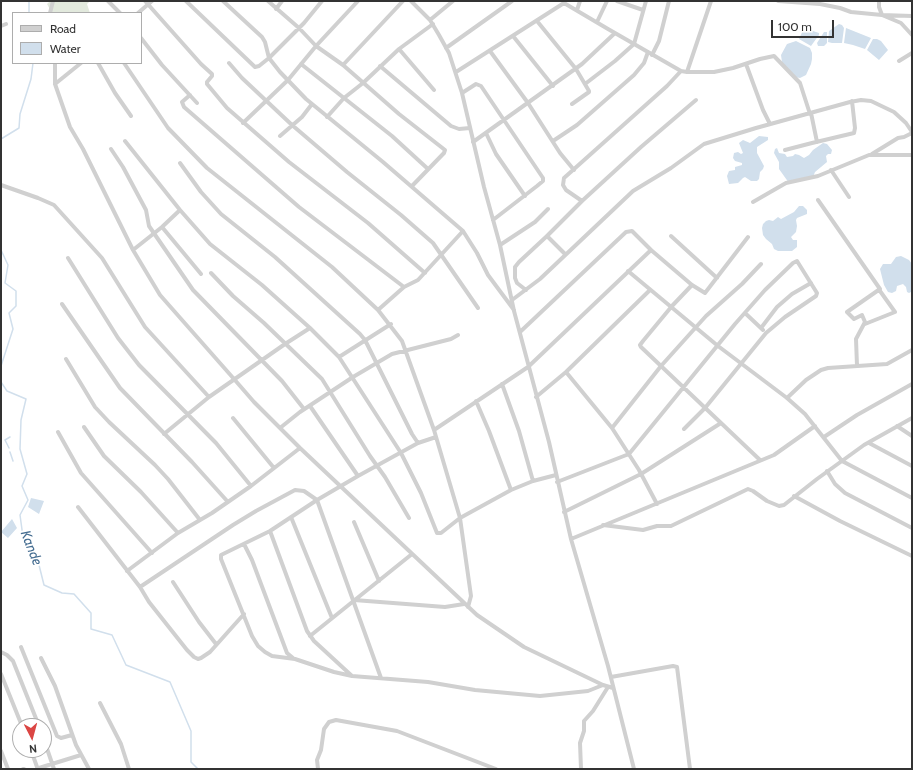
<!DOCTYPE html>
<style>
body{margin:0}
#map{position:relative;width:913px;height:770px;overflow:hidden;background:#fff;font-family:Cabin,sans-serif}
canvas{display:block}
.frame{position:absolute;inset:0;border:2px solid #333;pointer-events:none}
.legend{position:absolute;left:12px;top:12px;width:130px;height:52px;box-sizing:border-box;background:#fff;border:1px solid #adadad;margin:0;padding:5px 7px;list-style:none;font-size:12px;color:#333}
.legend li{display:flex;align-items:center;gap:8px;height:20px}
.legend b{width:20px;border:1px solid #adadad}
.north{position:absolute;left:12px;top:718px;width:40px;height:40px;box-sizing:border-box;background:#fff;border:1px solid #adadad;border-radius:50%;rotate:174deg;font-size:11px;font-weight:700;line-height:16px;text-align:center;color:#333}
.north::after{content:'';display:block;margin:auto;width:14px;height:18px;background:#db4644;clip-path:polygon(50% 0,100% 100%,50% 72%,0 100%)}
.scale{position:absolute;left:771px;top:20px;width:63px;height:18px;box-sizing:border-box;border:2px solid #333;border-top:0;padding-left:5px;font-size:12px;line-height:14px;white-space:nowrap;color:#333;-webkit-text-stroke:3px #fff;paint-order:stroke}
</style>
<div id="map">
<canvas width="913" height="770"></canvas>
<div class="frame"></div>
<ul class="legend">
<li><b style="height:5px;background:#d0d0d0"></b>Road</li>
<li><b style="height:11px;background:#d1dfec"></b>Water</li>
</ul>
<div class="north">N</div>
<div class="scale">100 m</div>
</div>
<script>
const c = document.querySelector('canvas').getContext('2d');
c.lineJoin = 'round';
function paint(path, color) { c.fillStyle = color; c.fill(path, 'evenodd'); }
const poly = rows => new Path2D(rows.map(r => 'M' + r).join(''));
function trace(path, color, width, dash) { c.strokeStyle = color; c.lineWidth = width; c.lineCap = dash ? 'butt' : 'round'; c.setLineDash(dash || []); c.stroke(path); }
function drawText(font, color, halo, rows, align = 'center') {
  c.font = font + ' Cabin,sans-serif'; c.lineWidth = 4; c.setLineDash([]); c.textBaseline = 'middle'; c.strokeStyle = halo; c.fillStyle = color; for (const [text, x, y, turn = 0] of rows) {
    c.save(); c.translate(x, y); c.rotate((+turn || 0) * Math.PI / 180); c.textAlign = isNaN(turn) ? turn : align; if (halo) c.strokeText(text, 0, 0); c.fillText(text, 0, 0); c.restore();
  }
}
paint(poly([
 [50,1,90,1,87,4,90,13,52,13,47,4]
]), '#e2e9dd');
paint(poly([
 [839,24,842,25,844,28,842,43,832,43,828,42,829,31],
 [804,28,819,33,819,35,811,46,799,39],
 [846,28,871,38,865,49,853,45,844,43],
 [824,32,827,32,827,43,824,46,818,46,817,43],
 [873,39,877,39,881,41,888,50,879,60,867,50],
 [796,41,810,48,812,53,812,59,811,64,806,75,800,78,795,77,782,62,781,55,787,44],
 [759,136,768,137,768,140,757,147,757,153,764,166,763,169,760,172,759,179,757,181,751,181,745,177,743,178,738,183,729,184,727,176,729,171,735,170,735,167,742,165,742,163,735,161,733,158,734,153,738,152,741,154,743,153,739,143,743,140,750,143],
 [823,143,827,144,832,150,831,154,828,154,826,156,827,162,815,172,813,177,789,183,779,169,779,162,774,153,775,149,777,148,779,153,785,154,787,157,793,156,795,154,799,155,804,158,809,155,813,150],
 [799,206,803,206,807,210,807,214,797,218,796,220,797,226,796,232,791,237,793,240,797,240,797,247,792,251,778,251,774,249,772,244,766,239,763,235,762,228,763,224,766,221,769,220,773,221,778,217,781,219,794,212],
 [901,256,909,260,912,264,912,283,911,292,909,293,907,292,906,287,903,284,897,286,896,291,892,293,888,292,884,285,880,269,883,264,891,264,896,257],
 [31,498,44,501,39,514,28,507],
 [12,519,17,528,8,538,1,532]
]), '#d1dfec');
trace(poly([
 [29,13,29,1],
 [1,139,19,128,20,114,31,79,33,63],
 [1,250,8,265,5,283,16,291,16,306,9,313,13,329,1,366],
 [1,382,7,391,26,399,21,420,20,449,27,474,22,486,28,500,20,515,23,537,29,542,37,557,44,585,62,593,74,594,91,613,91,629,112,635,126,665,170,682,191,731,191,762,198,769],
 [5,440,10,437,5,440,9,448],
 [10,452,13,461]
]), '#d1dfec', 1.5);
trace(poly([
 [108,1,120,13],
 [145,1,201,64,212,74,212,76,207,82,207,84,227,108,289,162,368,223,425,273],
 [186,1,255,67,259,66,269,58,304,23,322,1],
 [223,1,262,37,265,42,269,58,280,72,306,99,383,162,463,231,477,253,488,275,514,310],
 [268,1,299,28,316,46,343,65,399,114,445,150,444,153,412,186],
 [411,1,430,20,439,35,449,53,462,93,484,187,500,245,514,311,549,442,571,539,608,666,634,769],
 [617,1,643,10],
 [778,1,820,4,840,8,851,12,882,15,901,23,912,35],
 [879,1,879,7,882,15,912,16],
 [276,9,282,1],
 [577,10,580,1],
 [50,13,53,1],
 [138,13,152,1],
 [430,20,453,1],
 [537,21,576,69,589,91,589,92,572,104],
 [597,22,607,1],
 [1,26,6,24],
 [513,36,553,86],
 [141,38,162,65,197,103],
 [446,48,512,1],
 [399,49,434,90],
 [490,51,528,103,560,153,574,170],
 [652,55,659,41,669,1],
 [899,61,912,53],
 [55,63,55,84,70,127,83,149,133,250,160,295,234,379,254,402,300,448,477,615,524,647,603,685,613,688],
 [98,63,115,93,131,116],
 [124,63,168,128,207,168,332,267,378,310,402,341,434,430,460,518,471,596,468,607],
 [229,63,242,78,292,125,347,172,401,215,433,243,478,308],
 [301,64,392,136,428,169],
 [746,64,763,110,770,124],
 [343,65,403,1],
 [380,66,451,126,459,129,470,128],
 [456,72,564,3,608,29,681,71,687,72,714,72,733,68,760,59,774,56,800,83,810,114],
 [687,72,711,1],
 [55,84,81,63],
 [585,84,615,61,634,44,646,1],
 [462,93,476,84,481,86,543,178,543,181,537,186,493,220],
 [190,95,182,102,184,107,299,207,404,287],
 [811,113,817,142],
 [327,117,344,98,363,83,399,49,433,24],
 [243,123,288,80,316,46,358,1],
 [486,133,496,154,525,196],
 [280,136,302,117,312,104],
 [125,141,180,210,210,244,262,285,310,328,339,357,401,453,421,493,437,533,441,533,460,518,511,490,533,481,556,475],
 [553,141,577,125,634,75,644,63,648,52],
 [473,142,582,64,615,33],
 [111,149,123,167,146,210,149,226,193,290,282,381,304,409],
 [785,150,812,143,854,133,855,128,852,101],
 [872,154,898,138,904,137,912,133],
 [180,163,201,192,221,214,275,257,360,334,365,340,412,434,418,443],
 [831,170,849,197],
 [1,185,38,198,54,205,102,258,145,327,209,397],
 [818,200,880,289,847,312,854,319,862,315,865,322,856,339,857,366],
 [582,201,566,190,563,185,564,178,667,86,681,71],
 [753,202,786,183,818,176,869,155,912,155],
 [162,227,201,274],
 [671,236,717,278],
 [500,245,535,222,548,209],
 [133,250,162,227,180,210],
 [565,254,547,236,582,201,641,147,696,100],
 [68,258,118,338,139,365,216,443,251,486],
 [628,271,718,346,787,398,805,414,842,461,912,498],
 [211,273,233,296,264,323,322,379,370,456,385,477,409,518],
 [692,285,672,306,643,341,640,345,641,347,760,460],
 [526,290,517,283,515,278,515,267,519,262,547,236],
 [512,300,540,279,633,191,671,168,704,144,756,128,850,102,861,100,871,101,894,112,906,123,912,132],
 [62,304,120,388,192,462,228,502],
 [378,310,404,287,418,280,463,231],
 [745,313,763,330],
 [865,324,895,312,880,291],
 [761,328,777,307,792,294,811,283],
 [520,332,626,232,632,231,651,250,692,285,705,293,748,237],
 [339,357,391,324],
 [66,359,95,407,109,422,155,465,168,479,200,520],
 [566,372,612,428,639,470,657,504],
 [502,384,519,431,533,481],
 [536,397,566,372,650,290],
 [787,398,806,380,821,370,828,368,887,364,912,350],
 [476,401,489,431,511,490],
 [310,406,358,476],
 [233,418,274,468],
 [897,426,912,436],
 [84,427,104,456,141,492,178,533],
 [280,428,300,412,353,377,392,354,451,339,458,335],
 [612,428,661,366,706,316,742,284,761,264],
 [434,430,528,367,651,250],
 [58,432,81,473,152,553],
 [164,434,209,397,285,344,310,328],
 [436,437,418,443,358,476,317,500,270,531,221,555,221,559,252,636,258,646,265,652,272,656,295,659,334,672,352,676,428,682,475,690,540,696,588,691,603,685],
 [824,437,857,415,912,384],
 [869,443,912,466],
 [827,471,835,484,845,493,912,528],
 [557,482,629,454,735,324,765,290,793,263,797,261,817,293,816,296,785,317,766,333,705,408,684,429],
 [794,496,840,521,912,556],
 [78,507,140,587,149,602,187,650,194,657,198,659,201,658,210,652,244,614],
 [564,512,641,474,721,423],
 [291,517,332,618],
 [354,522,379,581],
 [603,525,643,530,657,526,671,526,748,489,753,491,767,501,779,506,784,505,817,479,864,445,912,418],
 [270,531,307,631,314,641,352,676],
 [571,539,774,455,815,426],
 [244,544,252,560,287,653,293,658],
 [127,571,178,533,212,513,251,486,300,448],
 [173,582,199,622,216,644],
 [140,587,233,525,256,511,295,490,304,491,317,500,381,678],
 [354,600,445,607,464,604],
 [310,636,412,554],
 [21,647,57,736,61,738,72,735],
 [1,652,7,655,13,661,39,726],
 [41,658,55,686,76,745,89,769],
 [1,674,22,726],
 [611,677,673,666,677,667,690,769],
 [100,703,121,744,129,769],
 [44,740,54,769],
 [31,750,37,767,39,768,81,755],
 [1,751,8,769],
 [23,769,24,769],
 [318,769,317,760,321,750,324,729,329,722,336,720,397,731,496,769],
 [581,769,580,743,584,731,584,721,593,711,608,687]
]), '#d0d0d0', 4);
drawText('italic 14px', '#456d91', '#fff', [
 ["Kande",31,548,68]
]);
</script>
